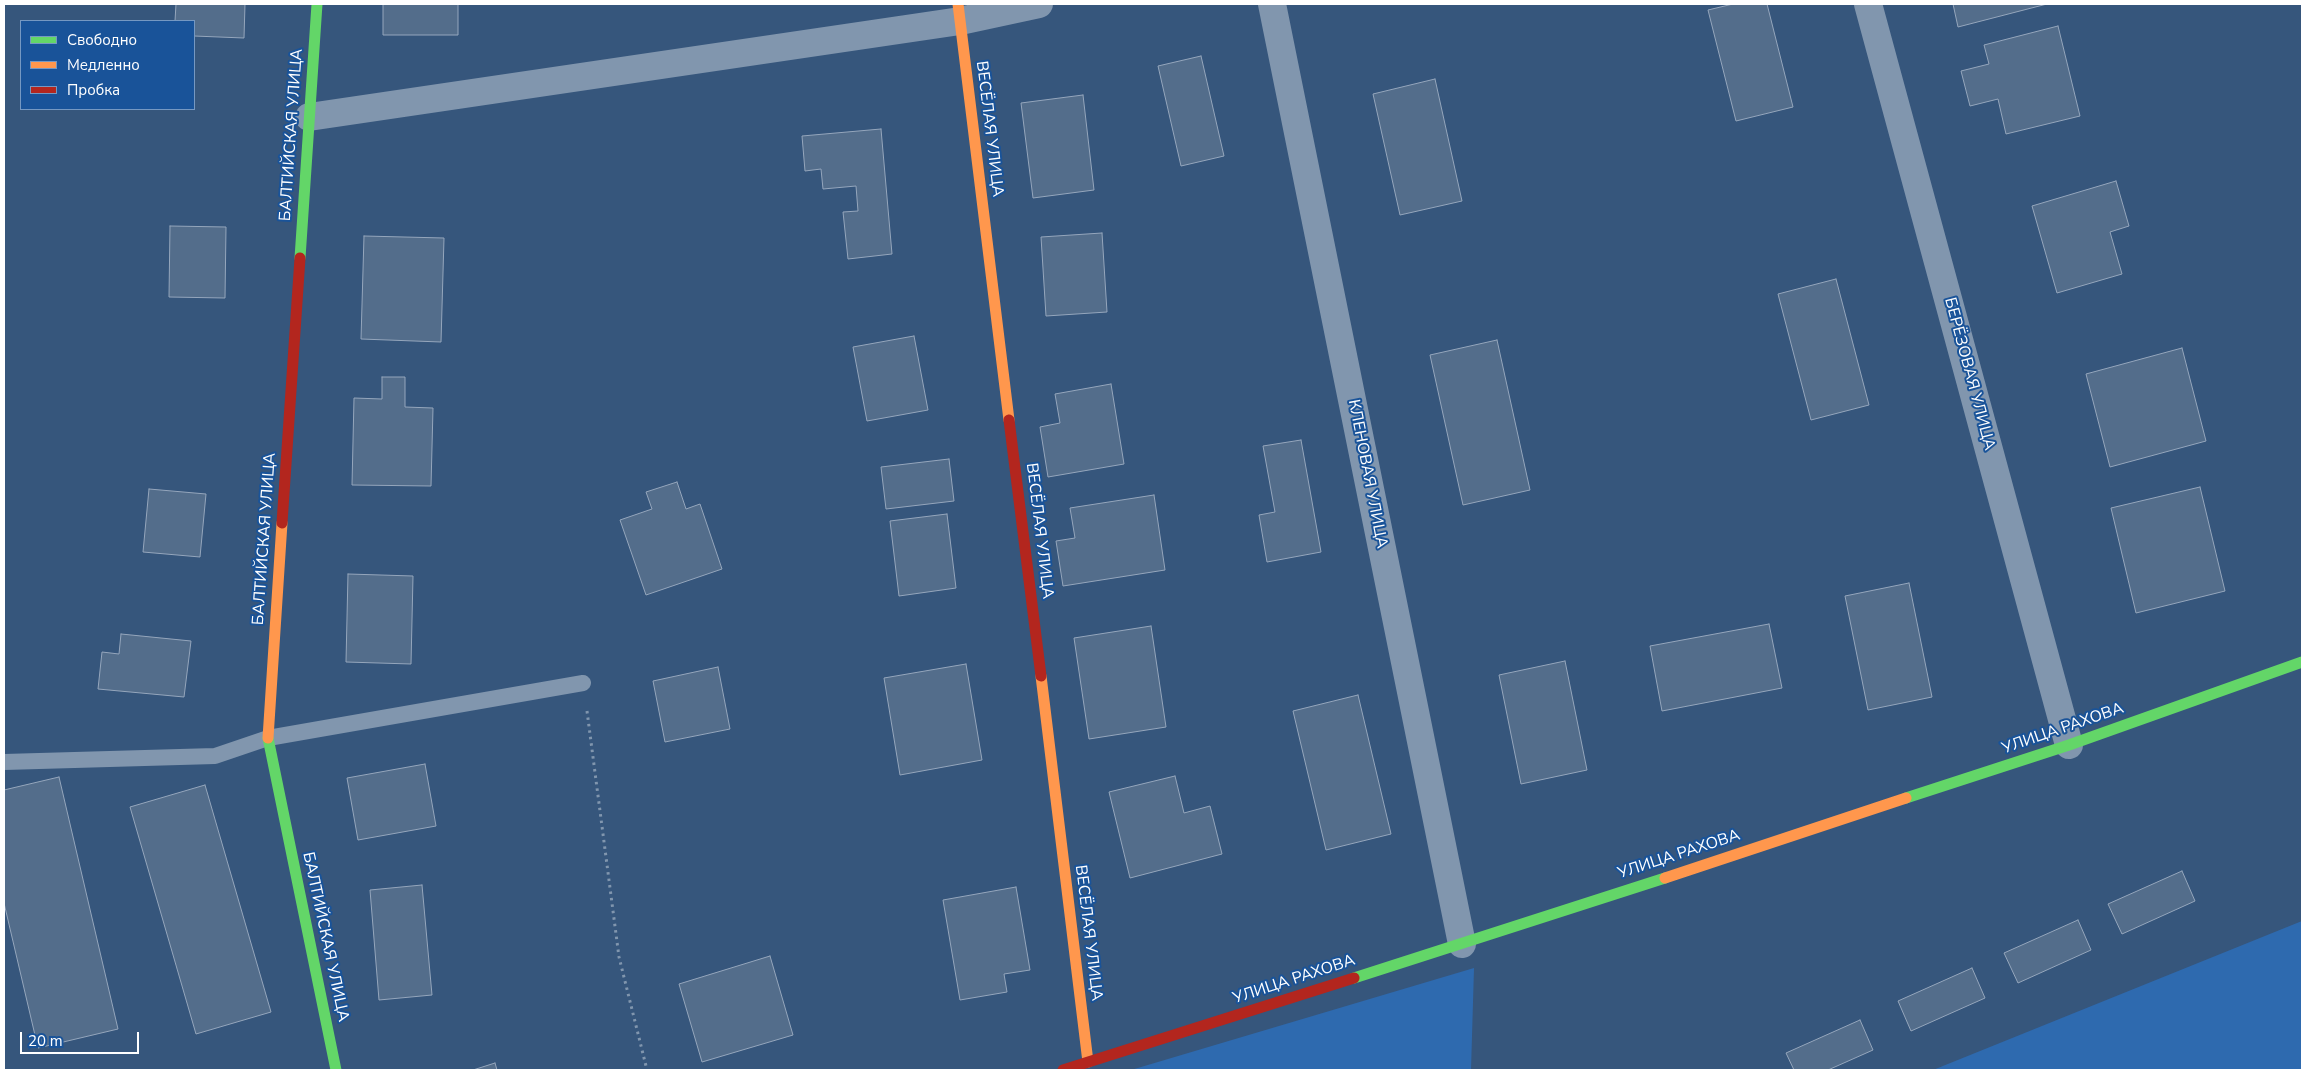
<!DOCTYPE html>
<meta charset="utf-8">
<style>
body{margin:0}
#map{position:relative;width:2306px;height:1074px;overflow:hidden;background:#36567c;font-family:"Nunito Sans",sans-serif}
canvas{display:block}
.frame{position:absolute;inset:0;border:5px solid #fff;pointer-events:none}
.legend{position:absolute;left:20px;top:20px;width:175px;height:90px;box-sizing:border-box;background:#195399;border:1px solid #7598c2;margin:0;padding:6px 9px;list-style:none;font-size:15px;color:#fff}
.legend li{display:flex;align-items:center;gap:10px;height:25px}
.legend b{width:25px;border:1px solid #7598c2}
.scale{position:absolute;left:20px;top:1032px;width:119px;height:22px;box-sizing:border-box;border:2px solid #fff;border-top:0;padding-left:6px;font-size:15px;line-height:18px;white-space:nowrap;color:#fff;-webkit-text-stroke:4px #195399;paint-order:stroke}
</style>
<div id="map">
<canvas width="2306" height="1074"></canvas>
<div class="frame"></div>
<ul class="legend">
<li><b style="height:6px;background:#63d668"></b>Свободно</li>
<li><b style="height:6px;background:#ff974d"></b>Медленно</li>
<li><b style="height:6px;background:#b3261e"></b>Пробка</li>
</ul>
<div class="scale">20 m</div>
</div>
<script>
const c = document.querySelector('canvas').getContext('2d');
c.lineJoin = 'round';
function paint(path, color) { c.fillStyle = color; c.fill(path, 'evenodd'); }
const poly = rows => new Path2D(rows.map(r => 'M' + r).join(''));
function trace(path, color, width, dash) { c.strokeStyle = color; c.lineWidth = width; c.lineCap = dash ? 'butt' : 'round'; c.setLineDash(dash || []); c.stroke(path); }
function drawText(font, color, halo, rows, align = 'center') {
  c.font = font + ' "Nunito Sans",sans-serif'; c.lineWidth = 4; c.setLineDash([]); c.textBaseline = 'middle'; c.strokeStyle = halo; c.fillStyle = color; for (const [text, x, y, turn = 0] of rows) {
    c.save(); c.translate(x, y); c.rotate((+turn || 0) * Math.PI / 180); c.textAlign = isNaN(turn) ? turn : align; if (halo) c.strokeText(text, 0, 0); c.fillText(text, 0, 0); c.restore();
  }
}
paint(poly([
 [2302,921,2302,1070,1933,1070],
 [1474,968,1471,1070,1131,1070]
]), '#2e6aaf');
const building = poly([
 [176,4,245,4,244,38,194,36,194,21,175,21,176,4],
 [383,4,458,4,458,35,383,35,383,4],
 [1733,4,1767,4,1793,107,1736,121,1708,10,1733,4],
 [1953,4,2047,4,1958,27,1953,4],
 [2058,26,2080,116,2006,134,1998,99,1970,106,1961,71,1989,64,1984,45,2058,26],
 [1201,56,1224,156,1181,166,1158,66,1201,56],
 [1435,79,1462,201,1400,215,1373,94,1435,79],
 [1083,95,1094,190,1033,198,1021,103,1083,95],
 [881,129,892,254,848,259,843,212,858,211,856,186,823,189,821,169,805,171,802,136,881,129],
 [2116,181,2129,226,2110,232,2122,274,2057,293,2032,206,2116,181],
 [170,226,226,227,225,298,169,297,170,226],
 [1102,233,1107,312,1046,316,1041,237,1102,233],
 [364,236,444,238,441,342,361,339,364,236],
 [1836,279,1869,405,1811,420,1778,294,1836,279],
 [914,336,928,410,867,421,853,347,914,336],
 [1497,340,1530,490,1463,505,1430,355,1497,340],
 [2182,348,2206,441,2110,467,2086,374,2182,348],
 [382,377,405,377,405,407,433,408,431,486,352,485,354,398,382,399,382,377],
 [1111,384,1124,464,1048,477,1040,427,1060,423,1055,394,1111,384],
 [1301,440,1321,552,1267,562,1259,515,1275,512,1263,446,1301,440],
 [949,459,954,501,886,509,881,467,949,459],
 [677,482,686,509,700,504,722,569,646,595,620,520,652,509,646,492,677,482],
 [2200,487,2225,591,2136,613,2111,508,2200,487],
 [149,489,206,494,200,557,143,552,149,489],
 [1154,495,1165,570,1063,586,1056,541,1075,538,1070,508,1154,495],
 [947,514,956,588,899,596,890,521,947,514],
 [348,574,413,576,411,664,346,662,348,574],
 [1909,583,1932,697,1868,710,1845,596,1909,583],
 [1769,624,1782,688,1662,711,1650,646,1769,624],
 [1151,626,1166,727,1089,739,1074,638,1151,626],
 [121,634,191,641,184,697,98,689,102,652,119,654,121,634],
 [1565,661,1587,770,1521,784,1499,675,1565,661],
 [966,664,982,760,900,775,884,678,966,664],
 [718,667,730,729,665,742,653,681,718,667],
 [1358,695,1391,834,1326,850,1293,711,1358,695],
 [425,764,436,826,358,840,347,778,425,764],
 [1175,776,1184,813,1210,806,1222,854,1130,878,1109,792,1175,776],
 [59,777,118,1029,38,1048,4,903,4,790,59,777],
 [205,785,271,1012,196,1034,130,807,205,785],
 [2182,871,2195,901,2122,934,2108,904,2182,871],
 [422,885,432,995,379,1000,370,890,422,885],
 [1016,887,1030,970,1004,974,1007,992,960,1000,943,900,1016,887],
 [2078,920,2091,950,2018,983,2004,953,2078,920],
 [770,956,793,1035,702,1062,679,984,770,956],
 [1972,968,1985,998,1911,1031,1898,1001,1972,968],
 [1860,1020,1873,1050,1828,1070,1794,1070,1786,1053,1860,1020],
 [495,1063,497,1070,473,1070,495,1063]
]);
paint(building, '#536d8b');
trace(building, '#95a6bc', 1);
trace(poly([
 [587,711,619,957,647,1070]
]), '#8196ae', 3, [2.5, 4]);
trace(poly([
 [4,762,215,756,268,738,583,683]
]), '#8196ae', 16);
trace(poly([
 [1272,4,1462,944],
 [1868,4,2069,745],
 [309,117,960,21,1039,4]
]), '#8196ae', 28);
trace(poly([
 [300,258,317,4],
 [268,738,336,1070],
 [1906,798,2069,745,2302,662],
 [1354,978,1665,878]
]), '#63d668', 11);
trace(poly([
 [958,4,1009,420],
 [1041,676,1088,1062],
 [268,738,282,523],
 [1665,878,1906,798]
]), '#ff974d', 11);
trace(poly([
 [1009,420,1041,676],
 [282,523,300,258],
 [1063,1070,1354,978]
]), '#b3261e', 11);
drawText('16px', '#fff', '#195399', [
 ["ВЕСЁЛАЯ УЛИЦА",989,129,83],
 ["БАЛТИЙСКАЯ УЛИЦА",292,135,-86],
 ["БЕРЁЗОВАЯ УЛИЦА",1969,374,75],
 ["КЛЕНОВАЯ УЛИЦА",1367,474,79],
 ["ВЕСЁЛАЯ УЛИЦА",1039,531,83],
 ["БАЛТИЙСКАЯ УЛИЦА",265,539,-86],
 ["УЛИЦА РАХОВА",2063,729,-19],
 ["УЛИЦА РАХОВА",1679,855,-18],
 ["ВЕСЁЛАЯ УЛИЦА",1088,933,83],
 ["БАЛТИЙСКАЯ УЛИЦА",325,937,78],
 ["УЛИЦА РАХОВА",1294,980,-18]
]);
</script>
